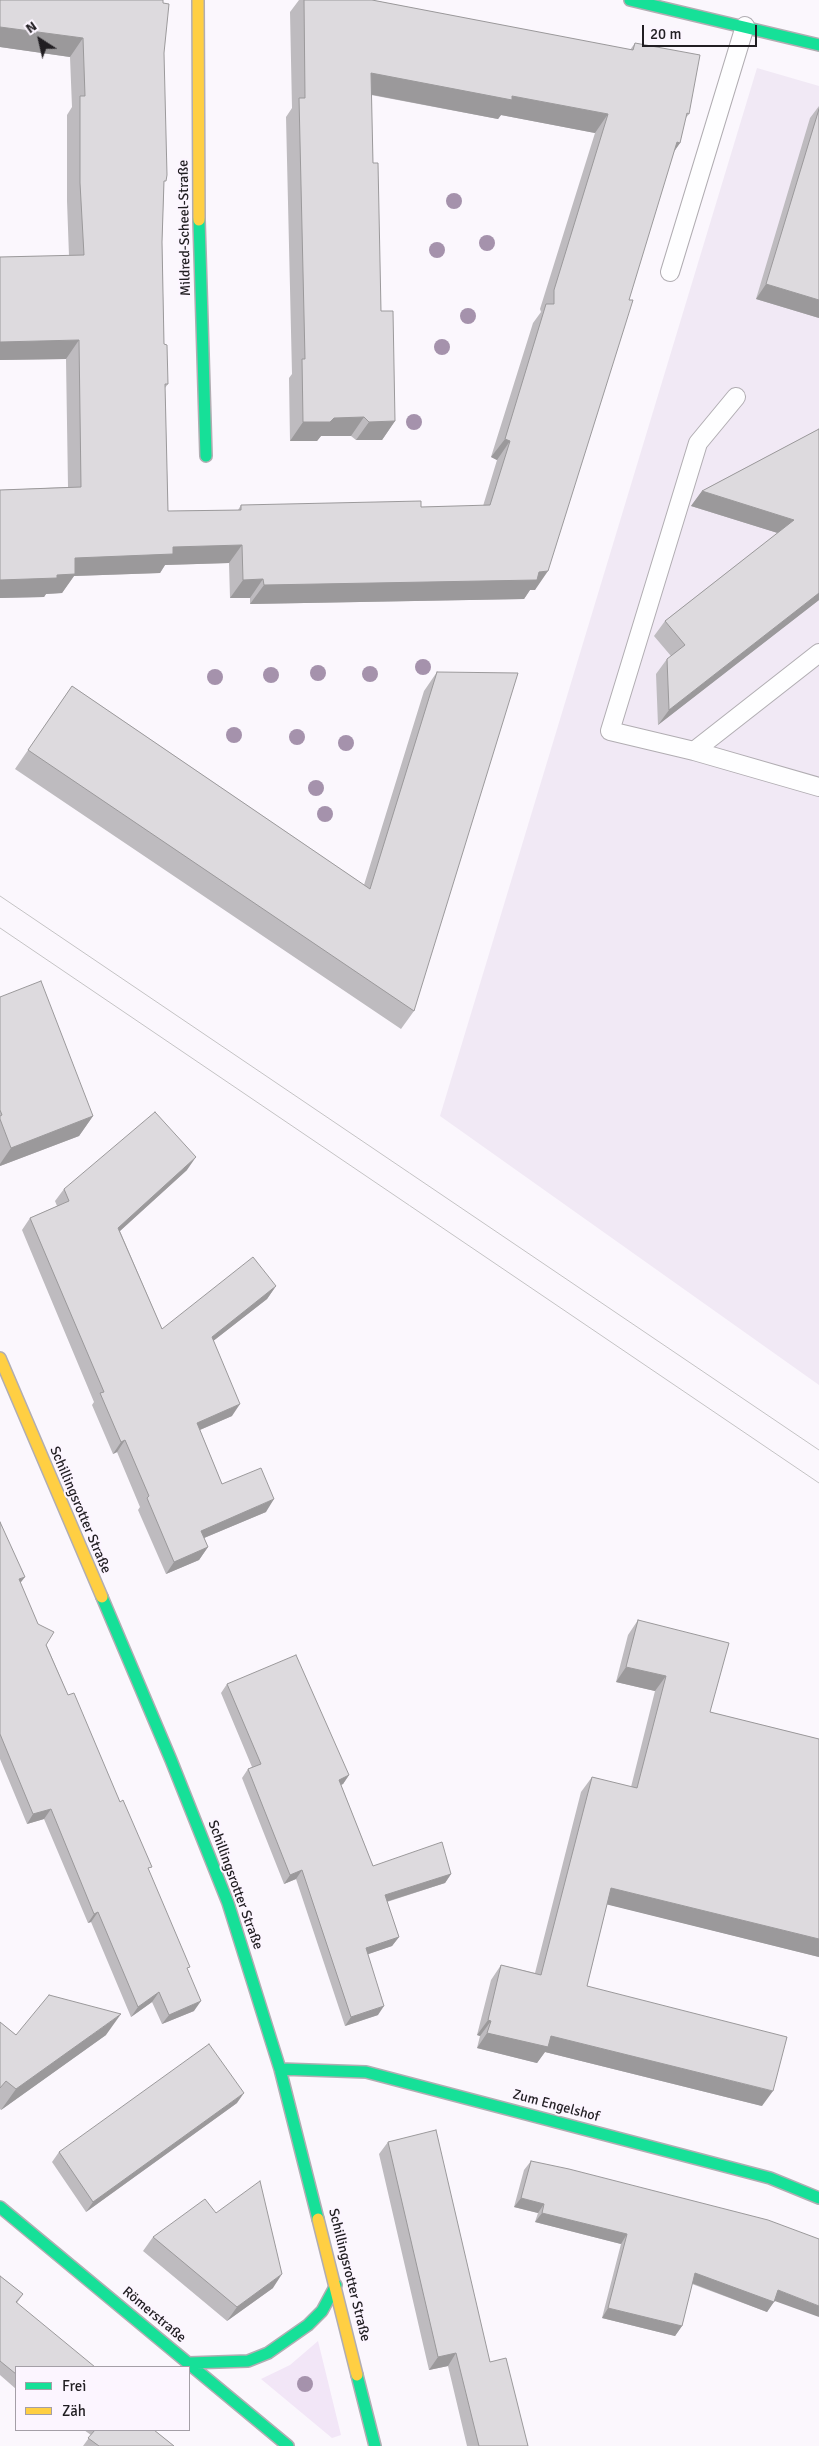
<!DOCTYPE html>
<meta charset="utf-8">
<style>
body{margin:0}
#map{position:relative;width:819px;height:2446px;overflow:hidden;background:#fbf7fd;font-family:Signika,sans-serif}
canvas{display:block}
.legend{position:absolute;left:15px;top:2366px;width:175px;height:65px;box-sizing:border-box;background:#fcf5ff;border:1px solid #a49fa7;margin:0;padding:6px 9px;list-style:none;font-size:15px;color:#211e22}
.legend li{display:flex;align-items:center;gap:10px;height:25px}
.legend b{width:25px;border:1px solid #a49fa7}
.north{position:absolute;left:15px;top:15px;width:50px;height:50px;-webkit-text-stroke:4px #fcf5ff;paint-order:stroke;rotate:325deg;font-size:14px;font-weight:700;line-height:20px;text-align:center;color:#211e22}
.north::after{content:'';display:block;margin:auto;width:18px;height:22px;background:#211e22;clip-path:polygon(50% 0,100% 100%,50% 72%,0 100%)}
.scale{position:absolute;left:642px;top:25px;width:115px;height:22px;box-sizing:border-box;border:2px solid #211e22;border-top:0;padding-left:6px;font-size:15px;line-height:18px;white-space:nowrap;color:#211e22;-webkit-text-stroke:4px #fcf5ff;paint-order:stroke}
</style>
<div id="map">
<canvas width="819" height="2446"></canvas>
<ul class="legend">
<li><b style="height:6px;background:#16e098"></b>Frei</li>
<li><b style="height:6px;background:#ffcf43"></b>Zäh</li>
</ul>
<div class="north">N</div>
<div class="scale">20 m</div>
</div>
<script>
const c = document.querySelector('canvas').getContext('2d');
c.lineJoin = 'round';
function paint(path, color) { c.fillStyle = color; c.fill(path, 'evenodd'); }
const poly = rows => new Path2D(rows.map(r => 'M' + r).join(''));
function trace(path, color, width, dash) { c.strokeStyle = color; c.lineWidth = width; c.lineCap = dash ? 'butt' : 'round'; c.setLineDash(dash || []); c.stroke(path); }
function drawText(font, color, halo, rows, align = 'center') {
  c.font = font + ' Signika,sans-serif'; c.lineWidth = 4; c.setLineDash([]); c.textBaseline = 'middle'; c.strokeStyle = halo; c.fillStyle = color; for (const [text, x, y, turn = 0] of rows) {
    c.save(); c.translate(x, y); c.rotate((+turn || 0) * Math.PI / 180); c.textAlign = isNaN(turn) ? turn : align; if (halo) c.strokeText(text, 0, 0); c.fillText(text, 0, 0); c.restore();
  }
}
paint(poly([
 [757,68,819,86,819,1385,440,1116]
]), '#f1e9f5');
paint(poly([
 [318,2341,341,2435,332,2438,261,2379,290,2365]
]), '#f2e6f7');
const lane = poly([
 [670,272,745,26],
 [736,397,698,443,610,731,694,751,819,787],
 [694,751,819,653]
]);
const fast = poly([
 [630,0,819,45],
 [199,220,206,456],
 [102,1597,171,1760,228,1903,280,2069,318,2219],
 [280,2069,366,2072,770,2178,819,2198],
 [0,2207,288,2446],
 [189,2363,248,2361,268,2353,308,2325,322,2311,336,2285],
 [357,2375,375,2446]
]);
const slow = poly([
 [198,0,199,220],
 [0,1358,102,1597],
 [318,2219,357,2375]
]);
trace(lane, '#b1adb2', 20);
trace(fast, '#b1adb2', 14);
trace(slow, '#b1adb2', 14);
trace(lane, '#fefeff', 18);
trace(fast, '#16e098', 11);
trace(slow, '#ffcf43', 11);
trace(poly([
 [0,896,819,1450],
 [0,928,819,1483]
]), '#c4c3c4', 1);
c.fillStyle = '#a592ac';
for (const [x, y] of [
 [454,201],
 [487,243],
 [437,250],
 [468,316],
 [442,347],
 [414,422],
 [423,667],
 [318,673],
 [370,674],
 [271,675],
 [215,677],
 [234,735],
 [297,737],
 [346,743],
 [316,788],
 [325,814],
 [305,2384]
]) { c.beginPath(); c.arc(x, y, 8, 0, 2 * Math.PI); c.fill(); }
paint(poly([
 [0,0,164,53,164,184,162,242,164,344,168,384,165,388,168,511,238,510,241,505,421,507,483,506,497,460,491,457,533,323,541,312,540,309,595,133,501,115,498,119,371,95,373,163,381,311,395,421,382,440,356,440,351,436,321,436,317,441,290,441,289,378,292,374,286,117,292,108,290,12,299,0,372,0,630,50,635,43,689,114,685,119,680,143,674,151,535,590,530,590,524,599,250,604,250,598,230,598,229,563,165,565,160,573,74,576,62,593,46,594,44,597,0,598,0,490,68,487,66,359,0,360,0,257,69,256,67,201,67,115,72,107,70,57,0,47],
 [819,106,819,318,756,299,810,118],
 [819,429,819,600,658,725,656,674,667,659,671,656,654,636,665,621,778,533,691,506,702,491],
 [437,672,414,1011,401,1029,15,769,72,686,364,885,424,691],
 [0,997,93,1116,79,1136,0,1166],
 [187,1170,120,1231,162,1329,276,1286,267,1299,213,1341,232,1416,200,1430,222,1484,266,1512,204,1538,208,1547,199,1560,166,1574,138,1510,140,1507,117,1452,113,1454,92,1405,94,1402,22,1230,30,1218,57,1206,55,1201,64,1189],
 [0,1522,20,1583,68,1695,149,1871,187,1970,194,2011,162,2024,152,2002,131,2017,91,1922,88,1923,44,1819,27,1824,0,1759],
 [638,1620,710,1712,819,1739,819,1957,607,1904,587,1986,762,2106,545,2052,537,2063,477,2048,480,2036,477,2035,491,1980,501,1965,535,1973,581,1792,592,1777,631,1787,655,1691,616,1682,628,1635],
 [227,1684,349,1775,343,1784,341,1785,373,1866,451,1874,445,1883,387,1902,399,1937,392,1946,368,1954,378,2015,345,2026,296,1879,284,1884,242,1778,248,1769,252,1767,221,1693],
 [0,2022,16,2035,106,2035,1,2110,0,2109],
 [237,2103,86,2212,52,2162,59,2152],
 [388,2142,490,2362,528,2446,467,2446,448,2366,429,2370,379,2154],
 [531,2161,774,2301,767,2312,692,2284,682,2326,675,2336,602,2318,621,2244,535,2222,538,2213,514,2207,524,2170],
 [153,2237,273,2288,227,2321,143,2251],
 [0,2276,23,2294,17,2303,16,2389,0,2375],
 [84,2430,154,2430,174,2446,83,2446,91,2435]
]), '#bebbbf');
paint(poly([
 [0,27,83,38,70,57,0,47],
 [371,73,512,96,608,114,595,133,501,115,498,119,358,92],
 [677,142,680,143,667,162],
 [766,284,819,300,819,318,756,299],
 [79,340,66,359,0,360,0,342],
 [364,417,351,436,321,436,317,441,290,441,303,422,334,418],
 [395,421,382,440,356,440,369,422],
 [505,439,510,441,497,460,491,457],
 [702,491,794,520,784,535,691,506],
 [242,545,229,563,165,565,160,573,74,576,62,593,46,594,44,597,0,598,0,580,57,575,75,558,173,547],
 [548,571,535,590,530,590,524,599,250,604,264,585],
 [263,579,250,598,230,598,243,580],
 [819,593,819,600,658,725,669,710],
 [93,1116,79,1136,0,1166,0,1164,11,1148],
 [196,1157,187,1170,110,1240,118,1228],
 [276,1286,267,1299,203,1349,212,1337],
 [240,1404,232,1416,188,1435,197,1423],
 [125,1440,117,1452,113,1454,121,1442],
 [274,1499,266,1512,192,1543,201,1531],
 [208,1547,199,1560,166,1574,174,1562],
 [25,1577,18,1586,19,1579],
 [626,1667,666,1676,655,1691,616,1682],
 [349,1775,343,1784,333,1788,339,1780],
 [51,1809,44,1819,27,1824,33,1814],
 [302,1870,296,1879,284,1884,290,1875],
 [451,1874,445,1883,379,1904,385,1895],
 [611,1888,819,1939,819,1957,601,1903],
 [98,1912,91,1922,88,1923,94,1914],
 [399,1937,392,1946,360,1957,366,1948],
 [159,1992,152,2002,131,2017,138,2007],
 [201,2001,194,2011,162,2024,169,2015],
 [384,2006,378,2015,345,2026,351,2017],
 [121,2014,106,2035,1,2110,16,2089],
 [488,2020,491,2021,480,2036,477,2035],
 [487,2033,551,2036,773,2091,762,2106,545,2052,537,2063,477,2048],
 [244,2093,237,2103,86,2212,93,2202],
 [521,2198,544,2204,538,2213,514,2207],
 [542,2213,627,2234,621,2244,535,2222],
 [695,2273,774,2302,767,2312,689,2282],
 [282,2274,273,2288,227,2321,237,2307],
 [778,2290,819,2306,819,2317,772,2300],
 [608,2308,682,2326,675,2336,602,2318],
 [456,2353,448,2366,429,2370,438,2357]
]), '#9b999b');
const building = poly([
 [0,0,163,0,163,3,169,4,164,53,167,175,166,181,164,181,162,242,164,344,167,345,168,384,165,384,168,511,241,510,241,505,421,501,421,507,490,505,510,441,505,439,546,304,554,304,554,290,608,114,512,96,512,100,371,73,373,163,378,163,381,311,393,311,395,421,369,422,364,417,334,418,330,422,303,422,302,359,305,359,299,98,305,98,304,0,372,0,633,50,635,43,700,55,689,114,687,113,680,143,677,142,629,300,633,300,548,571,539,572,537,580,264,585,263,579,243,580,242,545,173,547,173,554,75,558,75,574,57,575,57,578,0,580,0,490,81,487,79,340,0,342,0,257,84,255,80,183,80,96,85,96,83,38,0,27,0,0],
 [819,109,819,300,766,284,819,109],
 [819,429,819,593,669,710,667,659,685,645,665,621,794,520,702,491,819,429],
 [437,672,518,673,414,1011,28,750,72,686,370,889,437,672],
 [41,981,93,1116,11,1148,0,1119,0,1116,2,1115,0,1110,0,997,41,981],
 [155,1112,196,1157,118,1228,162,1329,253,1257,276,1286,212,1337,240,1404,197,1423,222,1484,261,1468,274,1499,201,1531,208,1547,174,1562,147,1498,149,1496,125,1440,121,1442,100,1393,104,1392,30,1218,69,1201,64,1189,155,1112],
 [0,1522,25,1577,19,1579,38,1624,54,1632,46,1645,68,1695,74,1693,120,1802,123,1800,152,1867,148,1868,190,1967,187,1968,201,2001,169,2015,159,1992,138,2007,98,1912,94,1914,51,1809,33,1814,0,1734,0,1522],
 [638,1620,729,1643,710,1712,819,1739,819,1939,611,1888,587,1986,787,2037,773,2091,551,2036,548,2047,487,2033,491,2021,488,2020,501,1965,541,1975,592,1777,637,1788,666,1676,626,1667,638,1620],
 [296,1655,349,1775,339,1780,373,1866,442,1842,451,1874,385,1895,399,1937,366,1948,384,2006,351,2017,302,1870,290,1875,248,1769,261,1764,227,1684,296,1655],
 [49,1995,121,2014,16,2089,6,2081,0,2088,0,2022,16,2035,49,1995],
 [209,2044,244,2093,93,2202,59,2152,209,2044],
 [436,2130,490,2362,506,2358,528,2446,479,2446,456,2353,438,2357,388,2142,436,2130],
 [531,2161,569,2169,768,2220,819,2239,819,2306,778,2290,774,2302,695,2273,682,2326,608,2308,627,2234,542,2213,544,2204,521,2198,531,2161],
 [260,2181,282,2274,237,2307,153,2237,205,2199,216,2213,260,2181],
 [0,2276,23,2294,16,2302,95,2367,16,2367,16,2374,0,2361,0,2276],
 [95,2430,154,2430,174,2446,99,2446,88,2438,95,2430]
]);
paint(building, '#dddade');
trace(building, '#9b999b', 1);
drawText('14px', '#211e22', '#fcf5ff', [
 ["Mildred-Scheel-Straße",185,228,-91],
 ["Schillingsrotter Straße",80,1510,67],
 ["Schillingsrotter Straße",235,1885,70],
 ["Zum Engelshof",556,2106,15],
 ["Schillingsrotter Straße",349,2275,76],
 ["Römerstraße",154,2315,40]
]);
</script>
